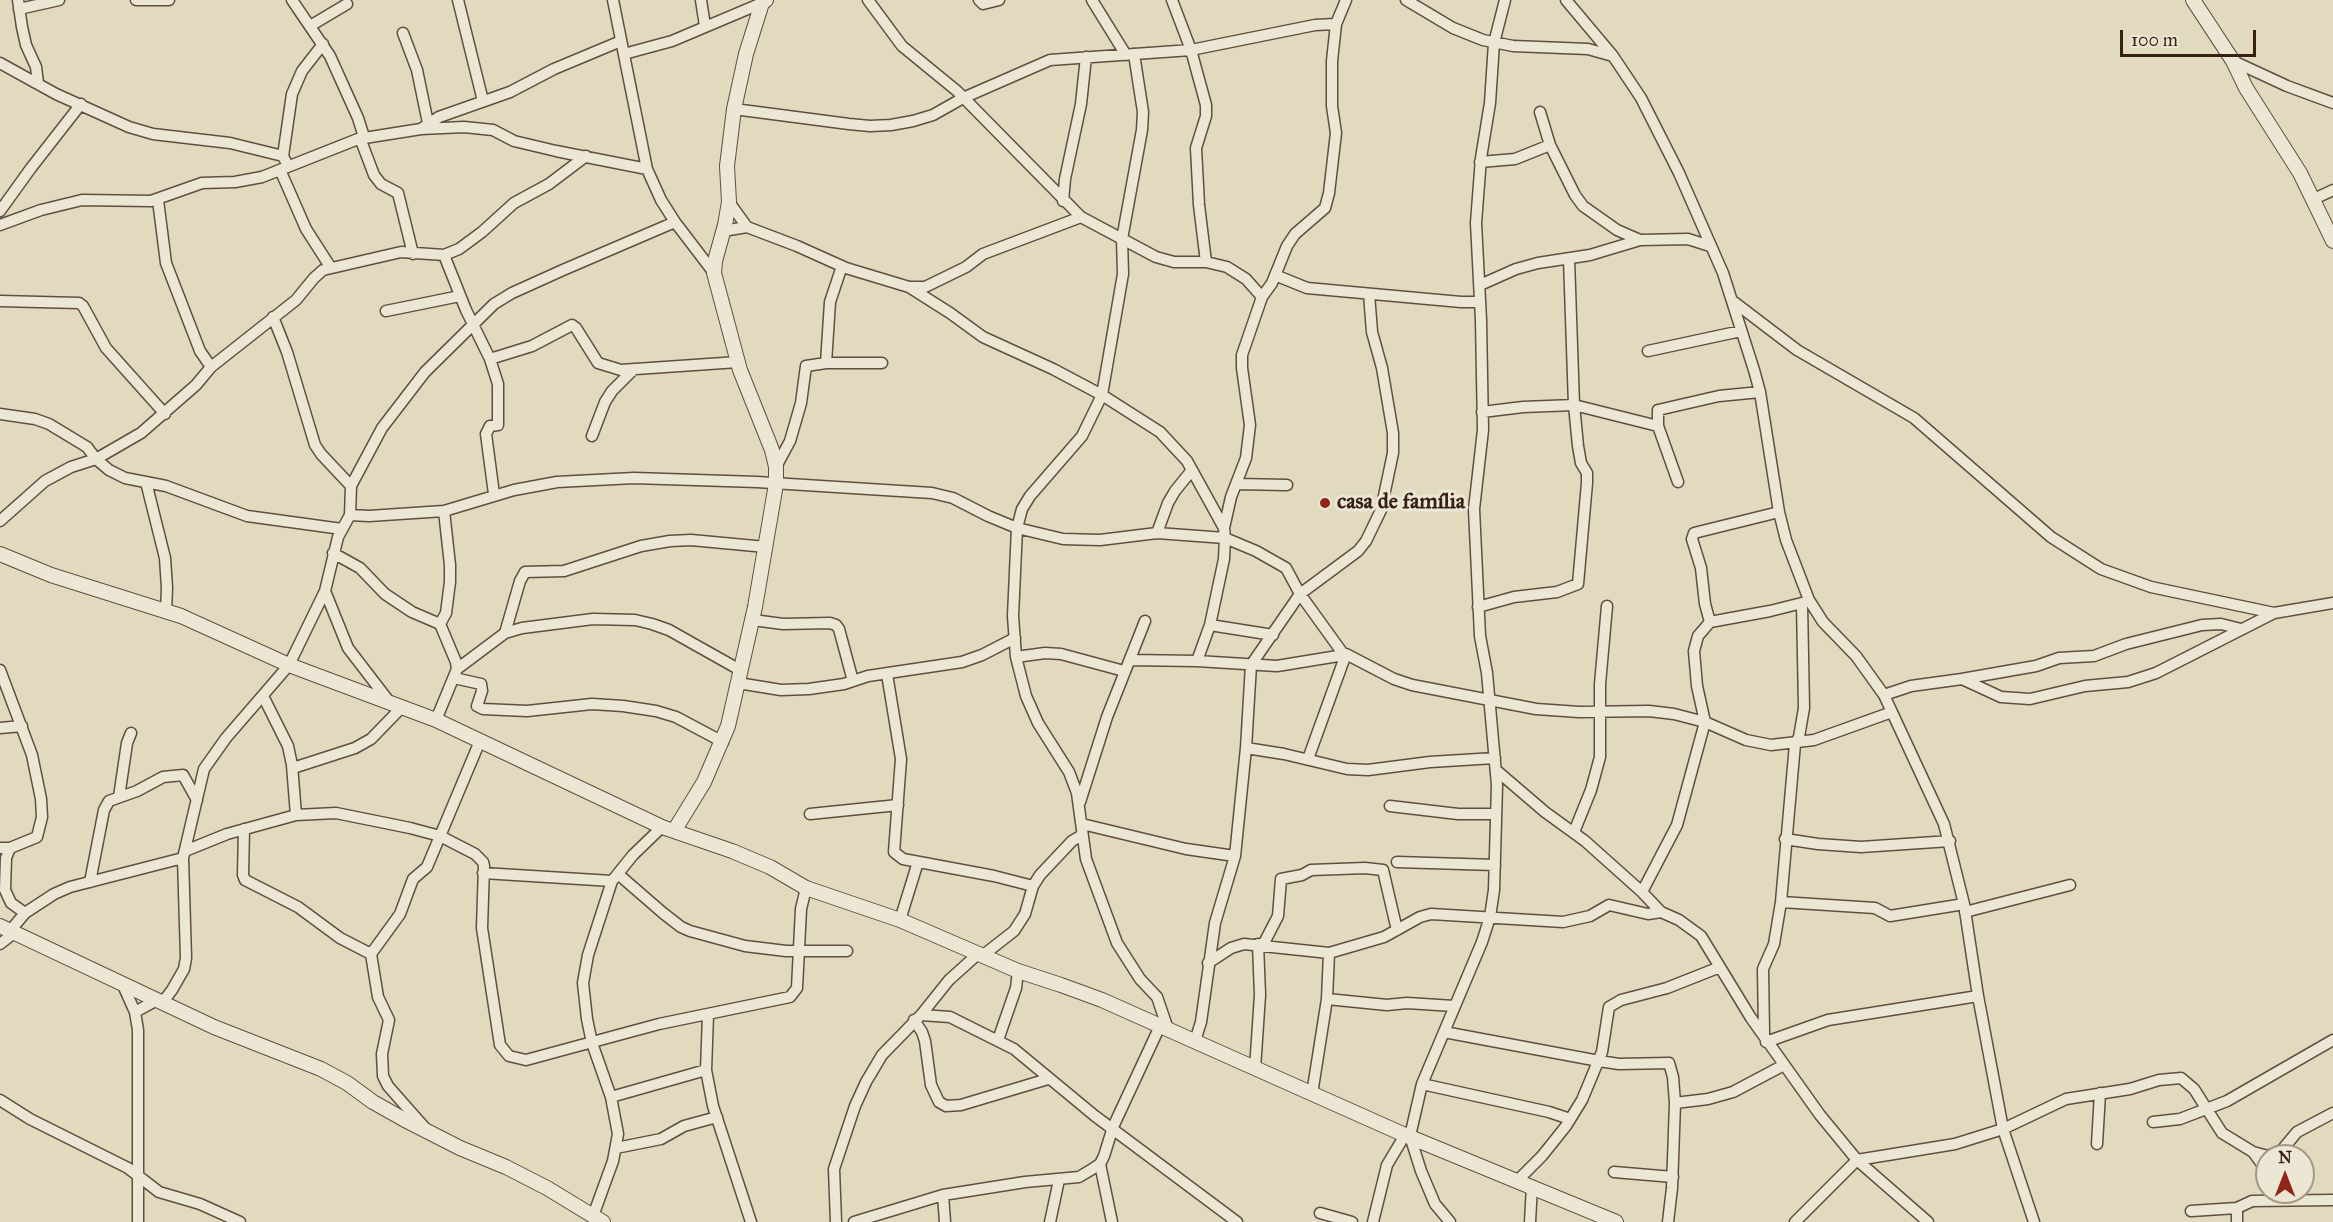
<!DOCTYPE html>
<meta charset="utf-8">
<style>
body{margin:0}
#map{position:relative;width:2333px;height:1222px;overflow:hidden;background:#e1dabf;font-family:"IM FELL Great Primer",serif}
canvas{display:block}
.north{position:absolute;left:2255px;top:1144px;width:60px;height:60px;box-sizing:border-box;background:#ece7d5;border:2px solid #a49787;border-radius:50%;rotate:0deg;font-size:16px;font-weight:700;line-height:24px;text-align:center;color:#372013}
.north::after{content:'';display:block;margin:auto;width:21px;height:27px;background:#8f2418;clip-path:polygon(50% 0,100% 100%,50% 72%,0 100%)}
.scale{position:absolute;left:2120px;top:30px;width:136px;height:27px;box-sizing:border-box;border:3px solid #372013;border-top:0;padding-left:8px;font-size:18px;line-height:21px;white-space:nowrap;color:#372013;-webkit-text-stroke:4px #ece7d5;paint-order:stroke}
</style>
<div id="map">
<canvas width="2333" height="1222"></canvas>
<div class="north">N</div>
<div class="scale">100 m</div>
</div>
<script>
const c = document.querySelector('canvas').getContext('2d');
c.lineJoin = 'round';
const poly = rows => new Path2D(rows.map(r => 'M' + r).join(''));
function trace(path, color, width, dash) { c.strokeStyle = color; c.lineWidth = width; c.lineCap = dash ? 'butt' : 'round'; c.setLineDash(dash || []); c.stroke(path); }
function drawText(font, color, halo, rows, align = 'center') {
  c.font = font + ' "IM FELL Great Primer",serif'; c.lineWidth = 6; c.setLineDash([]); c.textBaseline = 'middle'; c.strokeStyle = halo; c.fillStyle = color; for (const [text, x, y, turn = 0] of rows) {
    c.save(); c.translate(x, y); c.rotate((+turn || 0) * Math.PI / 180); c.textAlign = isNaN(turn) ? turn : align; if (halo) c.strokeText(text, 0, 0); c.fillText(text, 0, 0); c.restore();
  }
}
const minor = poly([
 [18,0,22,27,26,45,36,67,38,83],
 [136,0,169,0],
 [292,0,330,56,358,118,364,137],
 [458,0,483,101],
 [613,0,647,169,661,200,675,222,714,273],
 [701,0,705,26],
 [868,0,902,46,957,91,1081,217,1156,257,1174,262,1206,262,1227,267,1246,279,1262,297],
 [979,0,983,4,999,0],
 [1092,0,1126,55],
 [1172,0,1191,50,1206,105,1206,116,1196,148,1199,205,1206,262],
 [1406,0,1453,28,1483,40,1513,46,1588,49,1613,56],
 [1566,0,1613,56,1641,98,1679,173,1723,273,1754,370,1760,392,1779,512,1786,540,1809,600,1823,622,1856,656,1884,695,1944,824,1964,904,1978,996,2003,1129,2034,1222],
 [19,9,59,0],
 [310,26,347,4],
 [403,33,417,70,428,123],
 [624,54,672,41,762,3],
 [1134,54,1143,112,1142,130,1122,239,1123,274,1102,395,1082,436,1030,496,1022,509,1017,528,1013,616,1016,657,1026,696,1038,723,1069,772,1077,793,1086,859,1117,943,1140,979,1157,997,1168,1029],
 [2233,61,2287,86,2333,103],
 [0,63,56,94,129,127,153,134,230,143,283,156],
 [734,109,849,124,870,126,891,125,913,121,933,115,963,98,1050,60,1191,50,1315,25,1336,24],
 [1540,112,1550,145,1575,195,1583,206,1617,230,1640,240],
 [421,129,439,117,510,92,554,69,621,41],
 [360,138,374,175,381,184,398,193,413,254],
 [286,162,283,156,292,94,302,71,323,44],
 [1480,162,1515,159,1550,145],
 [281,172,306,229,331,268],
 [2314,199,2333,190],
 [158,200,166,263,200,351,211,367],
 [1063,201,1065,179,1081,104,1086,57],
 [729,202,747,227],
 [0,211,31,168,81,104],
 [0,225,41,210,82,200,151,201,202,183,235,182,262,177,358,139,421,129,464,127,493,130,514,141,556,151,647,169],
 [723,231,747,227,797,246,846,268,909,287,925,287,966,267,983,254,1081,217],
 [444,255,466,310,490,359,498,384,498,425,490,426,486,434,494,494],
 [1275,275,1307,288,1461,302,1480,302],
 [1480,285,1516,269,1538,263,1590,255,1640,240,1688,239,1710,246],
 [909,287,950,313,983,337,1053,369,1102,395,1160,432,1187,461,1224,528,1225,538,1224,559,1210,625,1197,661],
 [0,301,79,303,83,306,106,348,165,414],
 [1734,302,1797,350,1914,418,2051,537,2101,569,2151,587,2274,613,2333,603],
 [386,311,460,296],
 [273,317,287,352,315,445,321,454,351,486],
 [1648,351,1741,331],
 [490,359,532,346,572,325,576,328,598,363,621,370,738,362],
 [826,363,830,302,842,266],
 [1482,412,1523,407,1574,405,1658,426],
 [0,414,35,419,49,424,87,447,96,459,109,470,125,478,166,486,247,516,342,529],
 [592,436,605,402,612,391,634,369],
 [776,467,790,441,801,403,806,366,826,363,882,363],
 [146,482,165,558,167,588,166,611],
 [1678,482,1658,426,1658,410,1719,396,1760,392],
 [1237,484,1287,485],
 [350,515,369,516,444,511,514,490,557,482,634,478,757,482,932,493,953,498,988,516,1017,528,1063,539,1100,540,1157,533,1225,538,1256,551,1286,568,1300,594,1344,655,1346,654,1394,679,1412,685,1536,709,1579,712,1649,711,1674,714,1705,722,1746,740,1771,745,1814,740,1892,712],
 [0,521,45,481,71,467,96,459,141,433,196,385,211,367,296,300,314,278,323,270,401,252,444,255,459,249,482,232,514,203,549,184,586,156],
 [1224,528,1231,497,1246,458,1250,425,1242,368,1242,355,1262,297,1272,283,1287,246,1295,234,1325,208,1329,193,1336,133,1332,106,1332,61,1336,24,1346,0],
 [1157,533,1168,503,1175,491,1192,470],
 [333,553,360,568,385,594,412,612,440,624,456,662,457,669,436,720],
 [325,591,348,648,388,700],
 [1478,607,1514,597,1557,592,1578,584,1587,483,1587,473,1581,463,1578,446,1574,405,1569,259],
 [753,620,783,624,830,623,836,625,839,629,853,681],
 [1710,622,1705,604,1701,568,1692,539,1694,533,1779,512],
 [440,624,446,613,450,582,450,565,444,511],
 [1210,625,1273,635],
 [505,633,520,581,525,572,564,571,641,546,670,541,691,540,766,547],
 [1016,657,1045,653,1061,654,1124,671],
 [1130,660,1197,661,1277,666,1344,655],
 [457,669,505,633,522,628,593,619,635,620,652,624,669,630,740,670],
 [0,670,32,755,41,799,42,817,37,837,10,848,0,848],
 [887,674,901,759,894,852,903,859,994,876,1033,886],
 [454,678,481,684,482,691,477,706,483,709,527,711,592,704,623,706,656,711,676,717,723,742],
 [1962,679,2036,666,2059,658,2094,656,2126,644,2202,625,2221,624,2241,629],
 [738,683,781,690,809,689,844,684,868,676,962,662,982,655,1015,638],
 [1884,695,1911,686,1962,679,2001,697,2030,699,2085,686,2128,682,2156,673,2274,613],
 [263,696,288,746,292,765,296,815],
 [0,728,22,726],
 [1246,748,1284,754,1347,769,1368,770,1430,762,1495,758],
 [1308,759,1346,654],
 [293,768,355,748,371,739,403,706],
 [1496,770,1545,812,1585,841,1642,892,1661,912,1679,920,1701,936,1751,1018,1820,1115,1857,1160,1928,1222],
 [119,797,127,743,131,733],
 [1080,802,1107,717,1145,621],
 [1390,806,1458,814,1496,814],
 [810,814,898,805],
 [1082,824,1186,849,1235,856],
 [244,829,243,875,245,880,298,907,340,938,371,954],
 [1574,832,1591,790,1600,757,1600,684,1607,606],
 [1785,839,1818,844,1861,847,1950,841],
 [10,848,6,858,5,890,11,903,25,913],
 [185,851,227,834,296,815,336,813,410,828,440,836,475,854,483,862,484,866,482,928,500,1045,509,1056,526,1060,659,1024,790,997,797,988,801,909,806,888],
 [1397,862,1495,865],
 [483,873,612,881],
 [618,874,663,913,681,927,690,931,745,946,786,951,847,951],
 [90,882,104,810,109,801,137,791,163,777,183,775,197,800],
 [1642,892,1677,825,1705,722,1697,686,1694,651,1698,636,1710,622,1770,611,1806,602],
 [1781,902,1875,908,1890,916,1964,904],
 [1965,912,2070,885],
 [900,920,918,862],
 [10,931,25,913,54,894,70,887,183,858],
 [0,944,14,933],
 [1263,945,1278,916,1281,879,1302,875,1311,870,1365,868,1383,870,1397,930],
 [982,956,1014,931,1025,914,1033,886,1040,875,1072,841,1082,835],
 [1208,963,1231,948,1244,944,1329,953,1384,937,1420,917,1431,914,1563,922,1590,916,1609,905,1648,914,1661,912],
 [122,983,135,1012,138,1030,138,1222],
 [1327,999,1387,1005,1407,1003,1454,1006],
 [162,1003,172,990,184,969,186,958,183,858,204,769,226,738,289,665,325,591,338,537,350,515,351,486,382,428,425,372,494,304,512,293,563,270,675,222],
 [135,1012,157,1000],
 [708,1015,706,1070,713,1106,751,1222],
 [921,1015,950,1017,1014,1049,1095,1116,1237,1222],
 [914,1020,922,1032,925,1041,931,1085,939,1102,946,1106,961,1105,1048,1079],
 [1444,1032,1599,1061,1619,1064,1669,1063,1673,1077,1675,1103,1672,1188,1668,1222],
 [1764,1034,1763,969,1774,944,1781,902,1795,744,1799,737,1804,708,1802,604],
 [998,1040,1016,988,1018,971],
 [1195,1041,1201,1022,1215,923,1235,856,1246,748,1251,665,1300,594,1358,551,1366,541,1381,510,1393,453,1393,433,1382,368,1372,332,1369,294],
 [1766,1042,1828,1020,1978,996],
 [1255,1069,1260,995,1258,944],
 [1422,1084,1549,1112,1570,1119],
 [1312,1094,1327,999,1329,953],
 [611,1097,706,1070],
 [0,1100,30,1119,128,1168,159,1192,200,1204,240,1222],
 [1675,1103,1708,1099,1733,1092,1782,1066],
 [2153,1122,2180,1119,2227,1101,2333,1040],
 [426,1129,388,1086,383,1076,382,1054,389,1020,378,997,371,954,400,914,413,879,427,867,480,741],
 [2097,1144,2100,1093],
 [616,1148,661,1139,684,1126,717,1117],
 [2253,1152,2268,1156,2282,1150,2297,1132,2333,1113],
 [1100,1164,1112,1222],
 [1614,1172,1673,1177],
 [1518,1180,1542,1156,1566,1126,1582,1100,1602,1052,1609,1007,1621,1000,1667,988,1720,967],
 [943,1195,945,1222],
 [2237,1208,2237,1222],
 [2191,1211,2237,1208,2252,1201,2333,1200],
 [1320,1213,1352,1222],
 [593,1216,613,1161,618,1134,611,1097,592,1043,587,1019,583,983,588,955,612,881,633,855,662,827],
 [836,1222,834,1169,855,1106,866,1082,882,1055,921,1015,949,980,978,954],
 [854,1222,943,1195,1025,1182,1079,1177,1094,1168,1100,1164,1104,1156,1113,1127,1160,1026],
 [1050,1222,1059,1180],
 [1373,1222,1387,1165,1405,1135],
 [1450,1222,1435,1204,1421,1171,1410,1136,1422,1084,1482,942,1490,917,1494,890,1497,785,1487,673,1480,636,1474,509,1483,430,1481,320,1476,223,1481,158,1490,103,1494,43,1505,0],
 [1530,1222,1532,1186],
 [1795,1222,1857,1160,1955,1144,2003,1129,2066,1099,2130,1089,2159,1080,2181,1078,2194,1089,2222,1133,2253,1152,2267,1171]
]);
const tertiary = poly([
 [2193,0,2233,61,2246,88,2300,173,2333,241],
 [0,554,51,575,181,616,289,665,436,720,662,827,732,851,770,867,806,888,900,920,1018,971,1061,985,1102,1000,1405,1135,1616,1222],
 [674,831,704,782,728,726,755,607,776,484,776,467,772,450,740,370,714,273,715,261,725,225,729,202,727,166,734,109,746,54,762,3,766,0],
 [0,926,214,1027,321,1069,347,1083,373,1102,405,1120,460,1148,506,1167,547,1188,603,1222]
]);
trace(minor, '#624e3e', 13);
trace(tertiary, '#624e3e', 16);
trace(minor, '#ece7d5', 10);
trace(tertiary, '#ece7d5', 14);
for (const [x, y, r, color] of [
 [1325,503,6,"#8f2418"]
]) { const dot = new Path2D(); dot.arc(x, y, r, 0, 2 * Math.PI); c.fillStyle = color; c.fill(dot); trace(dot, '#ece7d5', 2); }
drawText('bold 22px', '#372013', '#ece7d5', [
 ["casa de família",1337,503]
], 'left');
</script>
